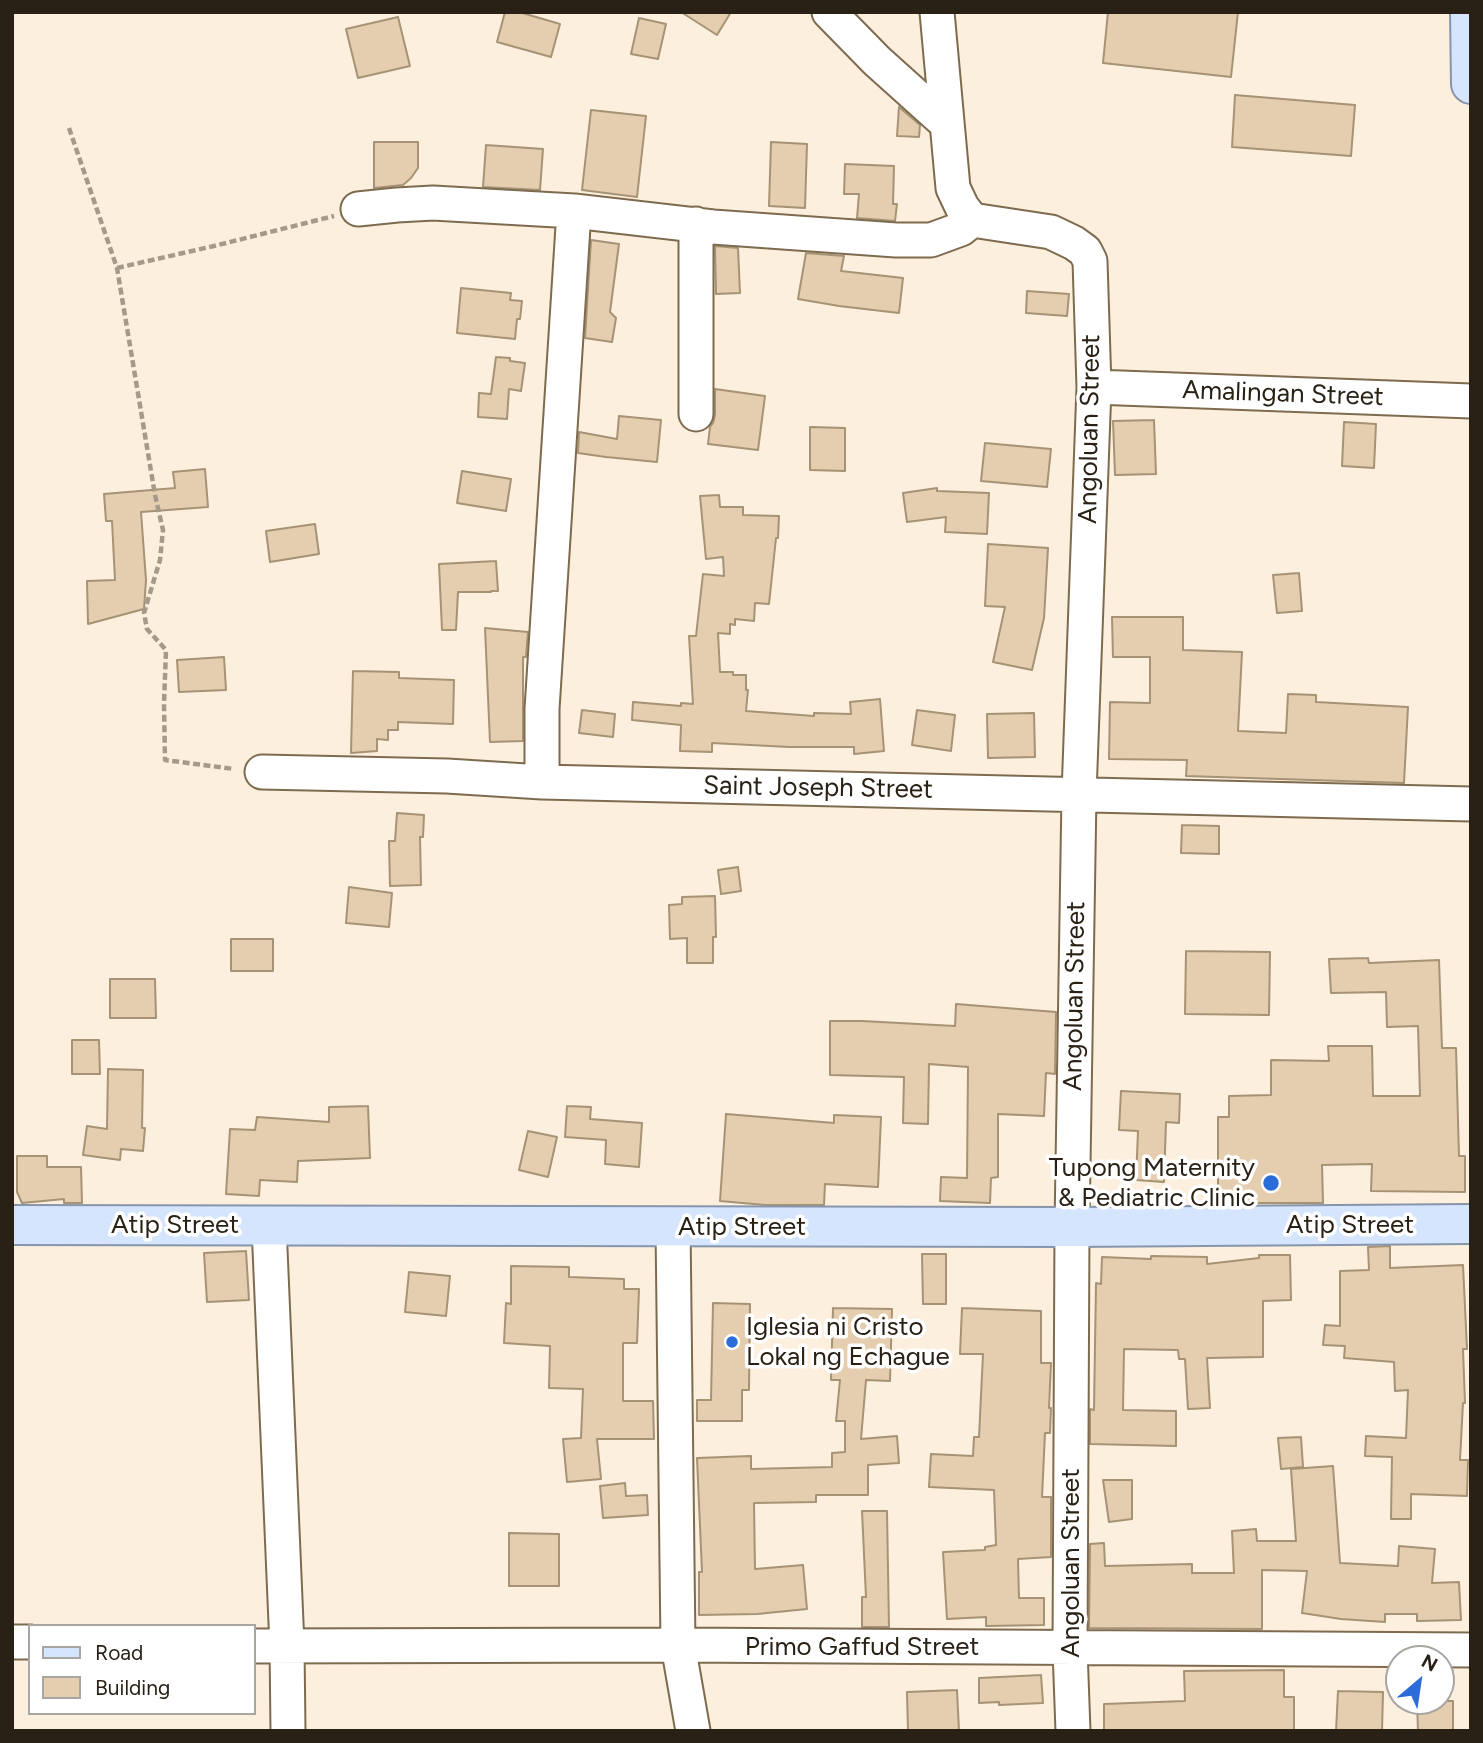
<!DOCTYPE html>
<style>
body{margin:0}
#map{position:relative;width:1483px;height:1743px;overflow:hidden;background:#fdefdd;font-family:Figtree,sans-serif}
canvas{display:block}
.frame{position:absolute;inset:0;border:14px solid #292115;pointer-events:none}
.legend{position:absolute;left:28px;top:1624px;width:228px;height:91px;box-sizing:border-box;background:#fff;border:2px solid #a9a6a1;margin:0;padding:9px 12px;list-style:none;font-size:21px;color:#292115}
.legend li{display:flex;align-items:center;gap:14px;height:35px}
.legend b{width:35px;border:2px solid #a9a6a1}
.north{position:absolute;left:1385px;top:1645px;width:70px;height:70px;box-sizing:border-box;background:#fff;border:2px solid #a9a6a1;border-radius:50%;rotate:29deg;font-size:19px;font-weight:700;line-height:28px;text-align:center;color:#292115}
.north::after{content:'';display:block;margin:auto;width:24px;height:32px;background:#2c6cd9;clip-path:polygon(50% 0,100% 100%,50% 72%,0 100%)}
</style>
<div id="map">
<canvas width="1483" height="1743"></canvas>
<div class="frame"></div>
<ul class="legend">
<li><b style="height:9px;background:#d5e5fe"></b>Road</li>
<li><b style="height:19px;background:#e4ceaf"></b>Building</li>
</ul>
<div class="north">N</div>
</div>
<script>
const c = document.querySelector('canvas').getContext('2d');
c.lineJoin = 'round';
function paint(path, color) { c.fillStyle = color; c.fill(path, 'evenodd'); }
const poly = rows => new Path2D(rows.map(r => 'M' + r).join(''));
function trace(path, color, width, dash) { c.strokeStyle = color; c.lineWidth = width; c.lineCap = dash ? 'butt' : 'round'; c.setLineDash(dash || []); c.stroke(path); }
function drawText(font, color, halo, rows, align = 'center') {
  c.font = font + ' Figtree,sans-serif'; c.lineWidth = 7; c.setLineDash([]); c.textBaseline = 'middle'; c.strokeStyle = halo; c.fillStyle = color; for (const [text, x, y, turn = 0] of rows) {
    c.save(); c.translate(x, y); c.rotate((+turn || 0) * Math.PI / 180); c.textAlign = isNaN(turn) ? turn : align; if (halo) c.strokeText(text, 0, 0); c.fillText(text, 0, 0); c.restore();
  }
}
const building = poly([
 [505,12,519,12,560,24,551,57,497,42,505,12],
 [681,12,731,12,717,35,681,12],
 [1108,12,1238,12,1231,77,1103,63,1108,12],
 [398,17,410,66,358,78,346,29,398,17],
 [639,18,666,24,658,59,631,54,639,18],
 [1235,95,1355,105,1351,156,1232,147,1235,95],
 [899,107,920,125,919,137,897,136,899,107],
 [591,110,646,116,637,197,582,190,591,110],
 [374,142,418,142,418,168,411,178,403,185,374,188,374,142],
 [771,142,807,144,805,208,769,206,771,142],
 [486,145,543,149,540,190,483,187,486,145],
 [845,164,894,166,893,204,897,204,895,221,857,218,859,194,844,194,845,164],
 [591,240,619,244,610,312,616,318,612,342,585,338,591,240],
 [715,246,738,248,740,293,716,294,715,246],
 [806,253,844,256,841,271,903,278,899,313,839,306,798,299,806,253],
 [461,288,511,293,510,300,522,301,520,319,517,319,515,339,457,333,461,288],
 [1027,291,1069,294,1067,316,1026,313,1027,291],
 [496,357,510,358,510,361,525,363,521,391,509,389,507,419,478,417,479,393,491,394,496,357],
 [715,389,765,396,758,450,708,444,710,427,713,423,715,415,715,389],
 [619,416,661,420,657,462,606,457,578,453,579,432,617,439,619,416],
 [1154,420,1156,474,1115,475,1113,421,1154,420],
 [1344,422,1376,424,1374,468,1342,466,1344,422],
 [810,427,845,428,845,471,810,470,810,427],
 [985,443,1051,449,1047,487,981,481,985,443],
 [205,469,208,507,141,512,146,580,144,609,88,624,87,581,115,580,112,521,106,521,104,494,175,488,173,472,205,469],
 [462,471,511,479,506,511,457,503,462,471],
 [937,488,937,491,989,493,987,534,945,532,946,517,907,522,903,493,937,488],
 [719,495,720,507,743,507,743,515,779,516,778,538,776,538,769,604,755,603,754,621,735,619,735,625,730,624,730,634,718,633,720,672,733,672,733,675,746,675,746,690,748,690,746,711,814,716,814,713,851,714,850,702,880,699,884,751,854,754,854,747,789,747,712,743,712,752,680,751,681,725,632,720,633,702,681,706,681,703,693,704,689,636,696,636,703,574,724,576,723,557,706,559,700,496,719,495],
 [315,524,319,554,270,562,266,531,315,524],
 [988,544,1048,548,1044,618,1032,670,993,662,1005,607,985,606,988,544],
 [496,561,498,591,491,591,491,592,458,592,456,630,442,630,439,564,496,561],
 [1299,573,1302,611,1277,613,1273,575,1299,573],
 [1112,617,1183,617,1183,650,1242,652,1238,731,1286,733,1288,694,1316,695,1316,702,1408,707,1404,783,1186,776,1187,760,1109,759,1110,702,1150,703,1150,657,1113,657,1112,617],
 [485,628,528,632,526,657,523,657,523,741,490,742,485,628],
 [224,657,226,690,179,692,177,660,224,657],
 [353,671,399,672,399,678,454,680,453,724,398,722,398,730,388,730,388,740,377,739,377,751,351,753,353,671],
 [582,710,615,714,613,737,579,733,582,710],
 [917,710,955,715,951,751,912,745,917,710],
 [1034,713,1035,757,988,758,987,714,1034,713],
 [397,813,424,815,423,837,420,837,421,885,390,886,389,841,395,841,397,813],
 [1182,825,1219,826,1219,854,1181,853,1182,825],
 [738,867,741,891,721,894,718,870,738,867],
 [349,887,392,893,389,927,346,923,349,887],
 [715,896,716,937,713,937,713,963,687,963,687,938,670,939,669,905,682,904,682,897,715,896],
 [231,939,273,939,273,971,231,971,231,939],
 [1186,951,1270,952,1269,1015,1185,1014,1186,951],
 [1368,958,1369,963,1439,960,1442,1048,1456,1048,1459,1156,1465,1156,1465,1192,1371,1191,1372,1164,1322,1165,1323,1203,1218,1203,1218,1117,1229,1117,1229,1096,1271,1095,1271,1060,1329,1061,1328,1046,1372,1046,1373,1096,1420,1096,1418,1026,1387,1027,1386,992,1331,993,1329,959,1368,958],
 [110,979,155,979,156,1018,110,1018,110,979],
 [956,1004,1056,1012,1055,1074,1046,1073,1044,1116,998,1114,998,1177,991,1178,990,1203,940,1201,941,1177,967,1178,968,1067,929,1064,928,1124,903,1123,904,1077,830,1075,830,1021,862,1021,955,1026,956,1004],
 [72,1040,99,1040,100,1074,72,1074,72,1040],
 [108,1069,143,1070,142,1128,145,1128,143,1151,121,1149,120,1160,83,1155,87,1126,107,1129,108,1069],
 [1121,1091,1180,1094,1179,1123,1166,1122,1164,1182,1136,1180,1138,1131,1119,1130,1121,1091],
 [368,1106,370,1158,298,1161,297,1182,260,1180,259,1196,226,1194,230,1129,255,1130,257,1117,329,1122,329,1107,368,1106],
 [567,1106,591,1107,590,1119,642,1123,639,1167,605,1164,606,1140,565,1137,567,1106],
 [726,1114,834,1123,834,1115,881,1117,878,1187,825,1184,824,1205,765,1205,720,1201,726,1114],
 [528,1131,557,1137,548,1177,519,1170,528,1131],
 [17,1156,47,1156,47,1167,81,1167,82,1203,64,1203,64,1199,22,1203,17,1192,17,1156],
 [1390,1246,1390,1268,1463,1265,1467,1349,1463,1349,1465,1403,1463,1403,1460,1460,1468,1460,1467,1496,1411,1494,1411,1519,1391,1519,1392,1457,1365,1456,1366,1436,1406,1438,1408,1390,1395,1391,1394,1362,1344,1358,1345,1346,1323,1345,1325,1325,1340,1326,1340,1271,1369,1270,1368,1247,1390,1246],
 [246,1251,249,1300,207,1302,204,1253,246,1251],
 [922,1254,946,1254,946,1304,923,1304,922,1254],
 [1259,1255,1290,1255,1291,1300,1263,1301,1263,1357,1207,1358,1210,1408,1188,1409,1185,1359,1179,1359,1178,1350,1124,1349,1123,1410,1176,1411,1176,1446,1090,1444,1090,1409,1094,1410,1096,1283,1101,1284,1102,1257,1151,1259,1151,1256,1207,1257,1207,1264,1259,1258,1259,1255],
 [511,1266,569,1267,569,1277,624,1279,624,1289,639,1289,637,1343,623,1343,623,1401,653,1401,654,1439,597,1439,601,1479,567,1482,563,1439,581,1438,583,1389,549,1388,550,1346,504,1343,506,1303,511,1304,511,1266],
 [409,1272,450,1276,446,1316,405,1312,409,1272],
 [713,1303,750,1304,749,1390,742,1390,742,1421,697,1421,697,1400,711,1400,713,1303],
 [833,1308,892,1309,890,1381,866,1380,861,1439,897,1436,899,1463,868,1465,868,1495,816,1495,816,1502,754,1503,755,1569,803,1565,807,1609,757,1614,699,1615,699,1572,702,1572,697,1458,751,1456,751,1469,832,1467,832,1453,845,1452,845,1421,836,1421,840,1380,831,1380,833,1308],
 [962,1308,1041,1311,1041,1363,1051,1363,1049,1408,1051,1408,1050,1433,1045,1433,1042,1497,1051,1497,1051,1557,1018,1559,1019,1598,1044,1598,1044,1625,986,1626,986,1617,947,1619,943,1552,985,1550,985,1547,996,1545,994,1490,929,1487,931,1454,973,1456,974,1437,979,1437,983,1354,960,1354,962,1308],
 [1301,1437,1303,1467,1281,1469,1278,1438,1301,1437],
 [1333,1466,1340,1563,1398,1566,1399,1546,1435,1549,1432,1583,1459,1582,1461,1620,1417,1621,1417,1614,1385,1614,1385,1622,1341,1619,1302,1613,1307,1571,1262,1570,1262,1629,1089,1628,1090,1544,1104,1543,1105,1566,1192,1564,1192,1573,1234,1573,1232,1531,1256,1529,1257,1541,1296,1541,1291,1469,1333,1466],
 [1103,1480,1132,1480,1132,1519,1109,1522,1103,1480],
 [625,1483,626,1496,647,1495,648,1515,603,1518,600,1486,625,1483],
 [862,1511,887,1511,889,1627,862,1627,862,1597,866,1597,862,1511],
 [509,1533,559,1534,559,1586,509,1586,509,1533],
 [1284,1670,1284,1697,1294,1697,1294,1731,1104,1731,1104,1704,1185,1701,1184,1671,1284,1670],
 [1041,1675,1043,1703,999,1705,999,1702,979,1703,979,1678,1041,1675],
 [957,1690,959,1731,908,1731,907,1692,957,1690],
 [1338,1691,1383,1692,1382,1731,1336,1731,1338,1691],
 [1417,1701,1453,1701,1453,1731,1418,1731,1417,1701]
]);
paint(building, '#e4ceaf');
trace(building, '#a69275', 2);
const minor = poly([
 [829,12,877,61,946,123],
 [937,12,953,188,962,207,972,220,1051,232,1074,243,1085,251,1090,261,1094,387,1079,794,1072,1227,1070,1649,1073,1731],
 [358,209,397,205,433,203,574,211,713,227,896,240,931,240,961,229,972,220],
 [1094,387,1471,401],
 [696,414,696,224],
 [262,772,447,776,542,782,1471,804],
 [542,782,542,709,574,211],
 [269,1226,287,1646,288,1731],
 [673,1227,678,1645,693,1731],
 [12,1642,30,1642],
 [254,1646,678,1645,1471,1650]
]);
const major = poly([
 [1470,12,1471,84],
 [12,1225,1072,1227,1471,1224]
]);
trace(minor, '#7e6b4f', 37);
trace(major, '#8795ac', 42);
trace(poly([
 [69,128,117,268,155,495,163,530,160,560,144,613,147,629,166,650,164,704,165,760,234,769],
 [117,268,214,246,334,216]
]), '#a5998a', 4.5, [7, 3.5]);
trace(minor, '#fff', 33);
trace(major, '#d5e5fe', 38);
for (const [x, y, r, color] of [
 [1271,1183,9,"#2c6cd9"],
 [732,1342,7,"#2c6cd9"]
]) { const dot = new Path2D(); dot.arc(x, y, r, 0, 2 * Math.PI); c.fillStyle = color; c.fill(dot); trace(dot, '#fff', 2.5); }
drawText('26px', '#292115', '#fff', [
 ["Amalingan Street",1283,394,2],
 ["Angoluan Street",1090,429,-89],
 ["Saint Joseph Street",818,788,1],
 ["Angoluan Street",1075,996,-89],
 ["Atip Street",175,1225],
 ["Atip Street",1350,1225],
 ["Atip Street",742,1227],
 ["Angoluan Street",1071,1563,-90],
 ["Primo Gaffud Street",862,1647]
]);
drawText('26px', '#292115', '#fff', [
 ["Tupong Maternity",1255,1168],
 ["& Pediatric Clinic",1255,1198],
 ["Iglesia ni Cristo",746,1327,"left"],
 ["Lokal ng Echague",746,1357,"left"]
], 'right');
</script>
